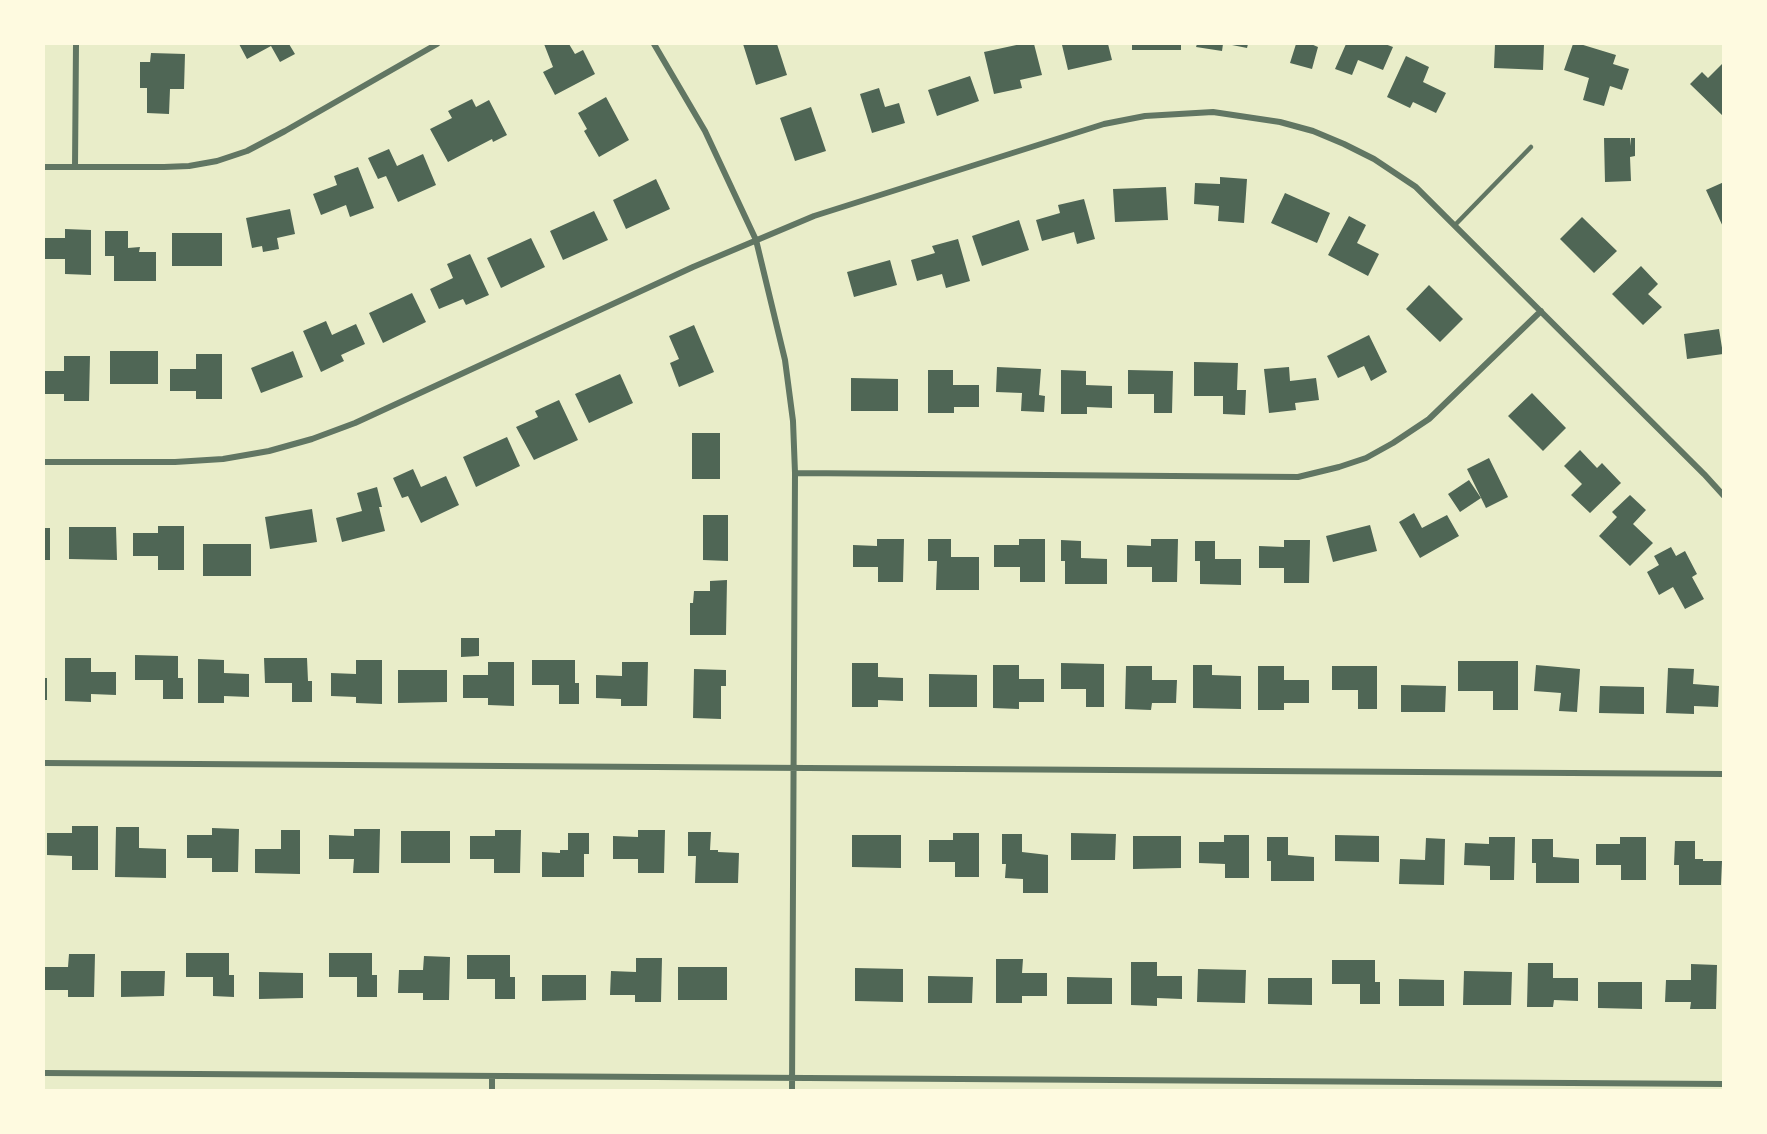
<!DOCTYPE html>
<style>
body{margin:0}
#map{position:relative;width:1767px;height:1134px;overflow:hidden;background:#e9edc9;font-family:"DejaVu Sans",sans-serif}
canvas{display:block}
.frame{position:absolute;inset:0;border:45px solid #fefae0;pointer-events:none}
</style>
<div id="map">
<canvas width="1767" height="1134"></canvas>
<div class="frame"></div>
</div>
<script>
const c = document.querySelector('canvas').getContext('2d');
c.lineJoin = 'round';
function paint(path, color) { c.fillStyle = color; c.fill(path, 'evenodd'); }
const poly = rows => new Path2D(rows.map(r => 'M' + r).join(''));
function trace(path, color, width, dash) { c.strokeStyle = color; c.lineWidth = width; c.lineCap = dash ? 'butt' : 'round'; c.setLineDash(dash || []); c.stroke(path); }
paint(poly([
 [239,44,289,44,295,54,280,62,271,46,247,59],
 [544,44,569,44,575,54,583,50,595,74,555,95,543,72,553,67],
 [743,44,777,44,787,75,756,85],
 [1021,44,1034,44,1042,75,1020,80,1022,88,994,94,984,52],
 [1069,44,1108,44,1112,60,1068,70,1062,45],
 [1132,44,1181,44,1181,50,1132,50],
 [1197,44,1223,44,1222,51,1196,47],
 [1227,44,1248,44,1247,48],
 [1296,44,1311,44,1318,47,1312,69,1290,63],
 [1346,44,1385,44,1393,47,1383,70,1358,60,1352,75,1335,69],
 [1495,44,1544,44,1543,70,1494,68],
 [1573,44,1580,44,1616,55,1613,64,1629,69,1622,90,1610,86,1604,106,1583,100,1589,78,1564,70],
 [151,53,185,54,184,89,170,89,169,114,147,113,147,88,140,88,140,62,150,62],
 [1406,56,1429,67,1423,82,1446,93,1436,113,1413,102,1410,108,1387,97],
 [1724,62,1724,117,1690,84,1702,72,1708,78],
 [970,76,979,101,937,116,928,90],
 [879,88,885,107,899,103,905,123,872,133,860,94],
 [606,97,629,140,599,157,584,131,587,129,578,113],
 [472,99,476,107,489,100,507,135,493,142,492,139,448,162,430,129,452,118,448,111],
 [811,107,826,151,795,161,780,118],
 [1604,138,1630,138,1630,146,1631,138,1635,138,1635,156,1630,157,1631,181,1605,182],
 [389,149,397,166,423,154,436,185,398,202,386,176,378,179,368,158],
 [358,167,374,208,350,217,346,205,321,215,313,194,337,185,334,176],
 [1220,177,1247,179,1244,223,1218,221,1219,206,1194,204,1195,183,1220,184],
 [656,179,670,209,626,229,613,200],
 [1724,182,1724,229,1706,190],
 [1166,187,1168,220,1115,222,1113,189],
 [1285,193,1330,213,1317,243,1271,223],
 [1084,199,1095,239,1077,244,1074,232,1042,241,1036,220,1060,213,1058,205],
 [290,209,295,234,277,238,279,249,263,252,262,246,252,248,246,218],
 [594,211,608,240,563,260,550,231],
 [1349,216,1366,225,1357,243,1379,254,1368,276,1328,255],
 [1582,217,1617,251,1594,273,1560,239],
 [1019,220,1029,250,982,266,972,236],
 [65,229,91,230,91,275,65,274,65,259,44,259,44,238,65,238],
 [105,231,128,231,128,248,140,247,139,252,156,252,156,281,114,281,114,256,105,256],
 [172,233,222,233,222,266,172,266],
 [531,238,545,267,501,288,487,258],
 [958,239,970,281,946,288,942,274,917,281,911,260,935,253,932,246],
 [470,254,489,295,466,305,463,299,439,309,430,289,453,278,447,264],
 [890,260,897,285,854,297,847,272],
 [1641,266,1658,284,1648,294,1662,307,1643,325,1612,294],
 [1429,285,1463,319,1440,342,1406,309],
 [412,293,426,322,383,343,369,313],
 [326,321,332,335,356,324,365,344,341,355,344,361,321,372,303,331],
 [694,325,714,372,679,387,670,363,679,359,669,336],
 [1719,329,1723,354,1687,359,1684,334],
 [1369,335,1387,372,1371,381,1364,366,1338,378,1327,356],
 [110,351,158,351,158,384,110,384],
 [293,351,303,377,261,393,251,368],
 [196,354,222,354,222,399,196,399,196,391,170,391,170,369,196,369],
 [64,356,90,356,89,401,64,401,64,394,44,394,44,371,64,371],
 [1194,362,1238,363,1237,390,1246,390,1245,415,1223,414,1223,396,1194,396],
 [997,367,1041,369,1039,395,1045,396,1044,412,1021,411,1022,393,996,392],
 [1289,367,1290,381,1316,378,1319,400,1295,403,1296,410,1269,413,1264,369],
 [928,370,953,370,953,385,979,385,979,407,954,407,954,413,928,413],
 [1061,370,1086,371,1086,385,1112,386,1112,408,1087,407,1087,414,1061,414],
 [1128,370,1173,371,1172,413,1154,413,1154,394,1128,394],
 [620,374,633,403,589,423,575,394],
 [851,378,898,379,898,411,851,411],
 [1532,393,1566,428,1543,451,1508,416],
 [559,400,578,440,534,460,516,427,538,417,535,411],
 [692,433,720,433,720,479,692,479],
 [507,437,520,466,476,487,463,457],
 [1580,450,1597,468,1602,463,1621,483,1590,513,1571,495,1582,484,1564,466],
 [1489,458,1508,497,1486,508,1467,469],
 [413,469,421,487,446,476,459,505,421,523,408,496,402,498,393,478],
 [1469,480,1481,498,1460,512,1448,494],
 [377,487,382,507,379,507,385,531,342,542,336,518,362,511,357,493],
 [1630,495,1646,510,1633,524,1653,543,1630,566,1599,536,1617,517,1612,512],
 [312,509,317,542,270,549,265,517],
 [1414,513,1422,528,1447,515,1459,536,1420,558,1399,522],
 [703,515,728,515,728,561,703,560],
 [1370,525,1377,551,1333,562,1326,536],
 [158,526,184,526,184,570,158,570,158,556,133,556,133,533,158,533],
 [69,527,116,527,117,560,69,559],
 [44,528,50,528,50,560,44,560],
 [877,539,904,539,903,582,878,582,878,567,853,567,853,545,877,546],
 [928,539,951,539,951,557,979,557,979,590,936,590,937,561,928,561],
 [1019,539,1045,539,1045,582,1020,582,1020,567,994,567,994,545,1019,545],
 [1151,539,1178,539,1177,582,1152,582,1152,567,1127,567,1127,545,1151,546],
 [1061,540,1081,541,1081,558,1107,559,1107,584,1065,584,1065,561,1061,561],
 [1284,540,1310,540,1309,583,1284,583,1284,568,1259,568,1259,546,1284,547],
 [1195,541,1215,541,1215,559,1241,559,1241,585,1200,584,1200,561,1195,561],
 [203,544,251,544,251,576,203,576],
 [1671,547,1676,556,1685,551,1697,574,1692,577,1704,599,1685,609,1673,587,1659,595,1647,572,1659,565,1654,556],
 [727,580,726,635,690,635,690,603,693,603,694,591,710,591,710,581],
 [461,638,479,638,479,656,461,657],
 [135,655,178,656,178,678,183,678,183,699,163,699,163,680,135,680],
 [65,658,91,658,91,672,116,672,116,695,91,694,91,702,65,701],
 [264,658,307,658,308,681,312,681,312,702,292,702,292,683,265,683],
 [198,659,224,660,224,673,249,674,249,697,224,696,224,703,198,703],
 [356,660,382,660,382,704,356,703,356,697,331,696,331,673,356,674],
 [532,660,575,660,575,683,579,683,579,704,559,704,559,685,532,685],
 [1458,661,1518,661,1518,710,1493,710,1493,691,1458,691],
 [488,662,514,662,514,706,488,705,488,698,463,698,463,675,488,675],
 [622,662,648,662,647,706,621,706,621,699,596,698,596,675,622,676],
 [852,663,878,663,878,677,903,678,903,701,878,700,878,707,852,707],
 [1061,663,1104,664,1104,707,1086,707,1086,689,1061,689],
 [993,665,1019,665,1019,679,1044,679,1044,702,1019,702,1019,709,993,708],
 [1193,665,1212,665,1212,675,1241,676,1241,709,1193,708],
 [1536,665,1580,669,1577,712,1559,711,1561,693,1534,691],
 [1126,666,1152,666,1152,680,1177,680,1176,703,1152,703,1151,710,1125,709],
 [1258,666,1284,666,1284,680,1309,680,1309,703,1284,703,1284,710,1258,710],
 [1332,666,1377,666,1377,709,1358,709,1358,690,1332,690],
 [1668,668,1694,669,1693,684,1719,686,1718,707,1694,706,1694,714,1666,713],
 [694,669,726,670,726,686,721,686,721,719,693,718],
 [398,670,447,670,447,702,398,703],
 [929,674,977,675,977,707,929,707],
 [44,678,47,678,47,700,44,700],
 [1401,685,1446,686,1445,712,1401,712],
 [1600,686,1644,687,1644,714,1599,713],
 [72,826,98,826,98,870,72,870,72,856,47,855,47,833,72,833],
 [116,827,139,827,139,848,166,849,166,878,115,877],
 [212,828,239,829,238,872,212,872,212,858,187,858,187,835,212,835],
 [354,829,380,829,379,873,353,873,354,859,329,859,329,835,354,836],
 [281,830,300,830,300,874,255,873,255,849,281,849],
 [495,830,521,830,520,873,494,873,494,859,470,859,470,836,495,836],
 [638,830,665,830,664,873,638,873,638,859,613,859,613,836,638,837],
 [401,831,450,831,450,863,401,863],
 [688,832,711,832,710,850,718,850,718,852,739,853,738,883,695,883,696,856,688,856],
 [568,833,589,833,589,854,584,854,584,877,542,877,542,852,560,853,560,850,568,850],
 [953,833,979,833,979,877,955,877,955,862,929,862,929,840,953,840],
 [1071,833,1116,834,1115,860,1071,860],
 [1002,834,1022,834,1022,852,1048,855,1048,893,1023,893,1023,879,1005,878,1006,864,1002,864],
 [852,835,901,835,901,868,852,867],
 [1224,835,1249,835,1249,878,1225,878,1225,864,1199,863,1199,842,1224,842],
 [1335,835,1379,836,1379,862,1335,861],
 [1133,836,1181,836,1181,868,1133,869],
 [1267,837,1288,837,1288,855,1314,857,1314,881,1271,881,1271,861,1267,861],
 [1489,837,1515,837,1514,880,1490,880,1490,866,1464,865,1465,843,1489,844],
 [1620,837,1646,837,1646,880,1621,880,1621,865,1596,865,1596,844,1620,844],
 [1426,838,1445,839,1444,885,1399,884,1400,859,1425,860],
 [1532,839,1553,839,1553,857,1579,859,1579,883,1536,883,1536,863,1532,863],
 [1675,841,1695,841,1695,859,1703,859,1703,861,1722,861,1721,885,1679,885,1679,865,1674,865],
 [186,953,229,953,229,975,234,975,234,997,213,996,213,977,186,977],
 [329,953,372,953,372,975,377,975,377,997,357,997,357,977,329,977],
 [69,954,95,954,94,997,68,997,68,990,44,990,44,967,68,967],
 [467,955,510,955,510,977,515,977,515,999,495,999,495,979,467,979],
 [424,956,450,957,449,1000,423,1000,423,993,398,993,399,970,423,970],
 [636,958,662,958,661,1002,635,1002,635,995,610,995,611,971,636,972],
 [996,959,1023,959,1022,973,1047,973,1047,996,1022,996,1022,1003,996,1003],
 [1332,960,1375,960,1375,982,1380,982,1380,1004,1360,1004,1360,984,1332,984],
 [1131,962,1157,962,1157,976,1182,976,1182,999,1157,998,1157,1006,1131,1005],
 [1528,963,1553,963,1553,978,1578,978,1578,1001,1554,1000,1553,1007,1527,1007],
 [1691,964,1717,965,1716,1009,1690,1009,1691,1002,1665,1002,1666,980,1691,980],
 [678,967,727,967,727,1000,678,1000],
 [855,968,903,969,903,1002,855,1001],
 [1198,969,1246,970,1245,1003,1197,1002],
 [121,971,165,971,164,996,121,997],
 [1464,971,1512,972,1511,1005,1463,1005],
 [259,972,303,973,303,998,259,999],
 [542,975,586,975,586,1000,542,1001],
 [928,976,973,977,972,1003,928,1003],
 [1067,977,1112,978,1112,1004,1067,1004],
 [1268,978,1312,978,1312,1005,1268,1004],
 [1399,979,1444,980,1444,1006,1399,1006],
 [1598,982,1642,982,1642,1009,1598,1008]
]), '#4f6655');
trace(poly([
 [1455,225,1531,147]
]), '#617663', 4.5);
trace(poly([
 [654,44,705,131,756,240,785,360,793,421,795,473,792,1090],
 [44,167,164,167,189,166,217,161,247,151,285,131,437,44],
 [75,167,76,44],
 [44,462,175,462,223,459,269,451,312,439,355,423,693,267,814,216,1104,124,1145,116,1213,112,1280,122,1313,131,1344,144,1374,159,1416,187,1704,474,1724,496],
 [795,473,1298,477,1339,467,1366,458,1393,443,1429,419,1541,311],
 [44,763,1724,774],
 [44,1073,1724,1084],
 [492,1090,492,1076]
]), '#617663', 6);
</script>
